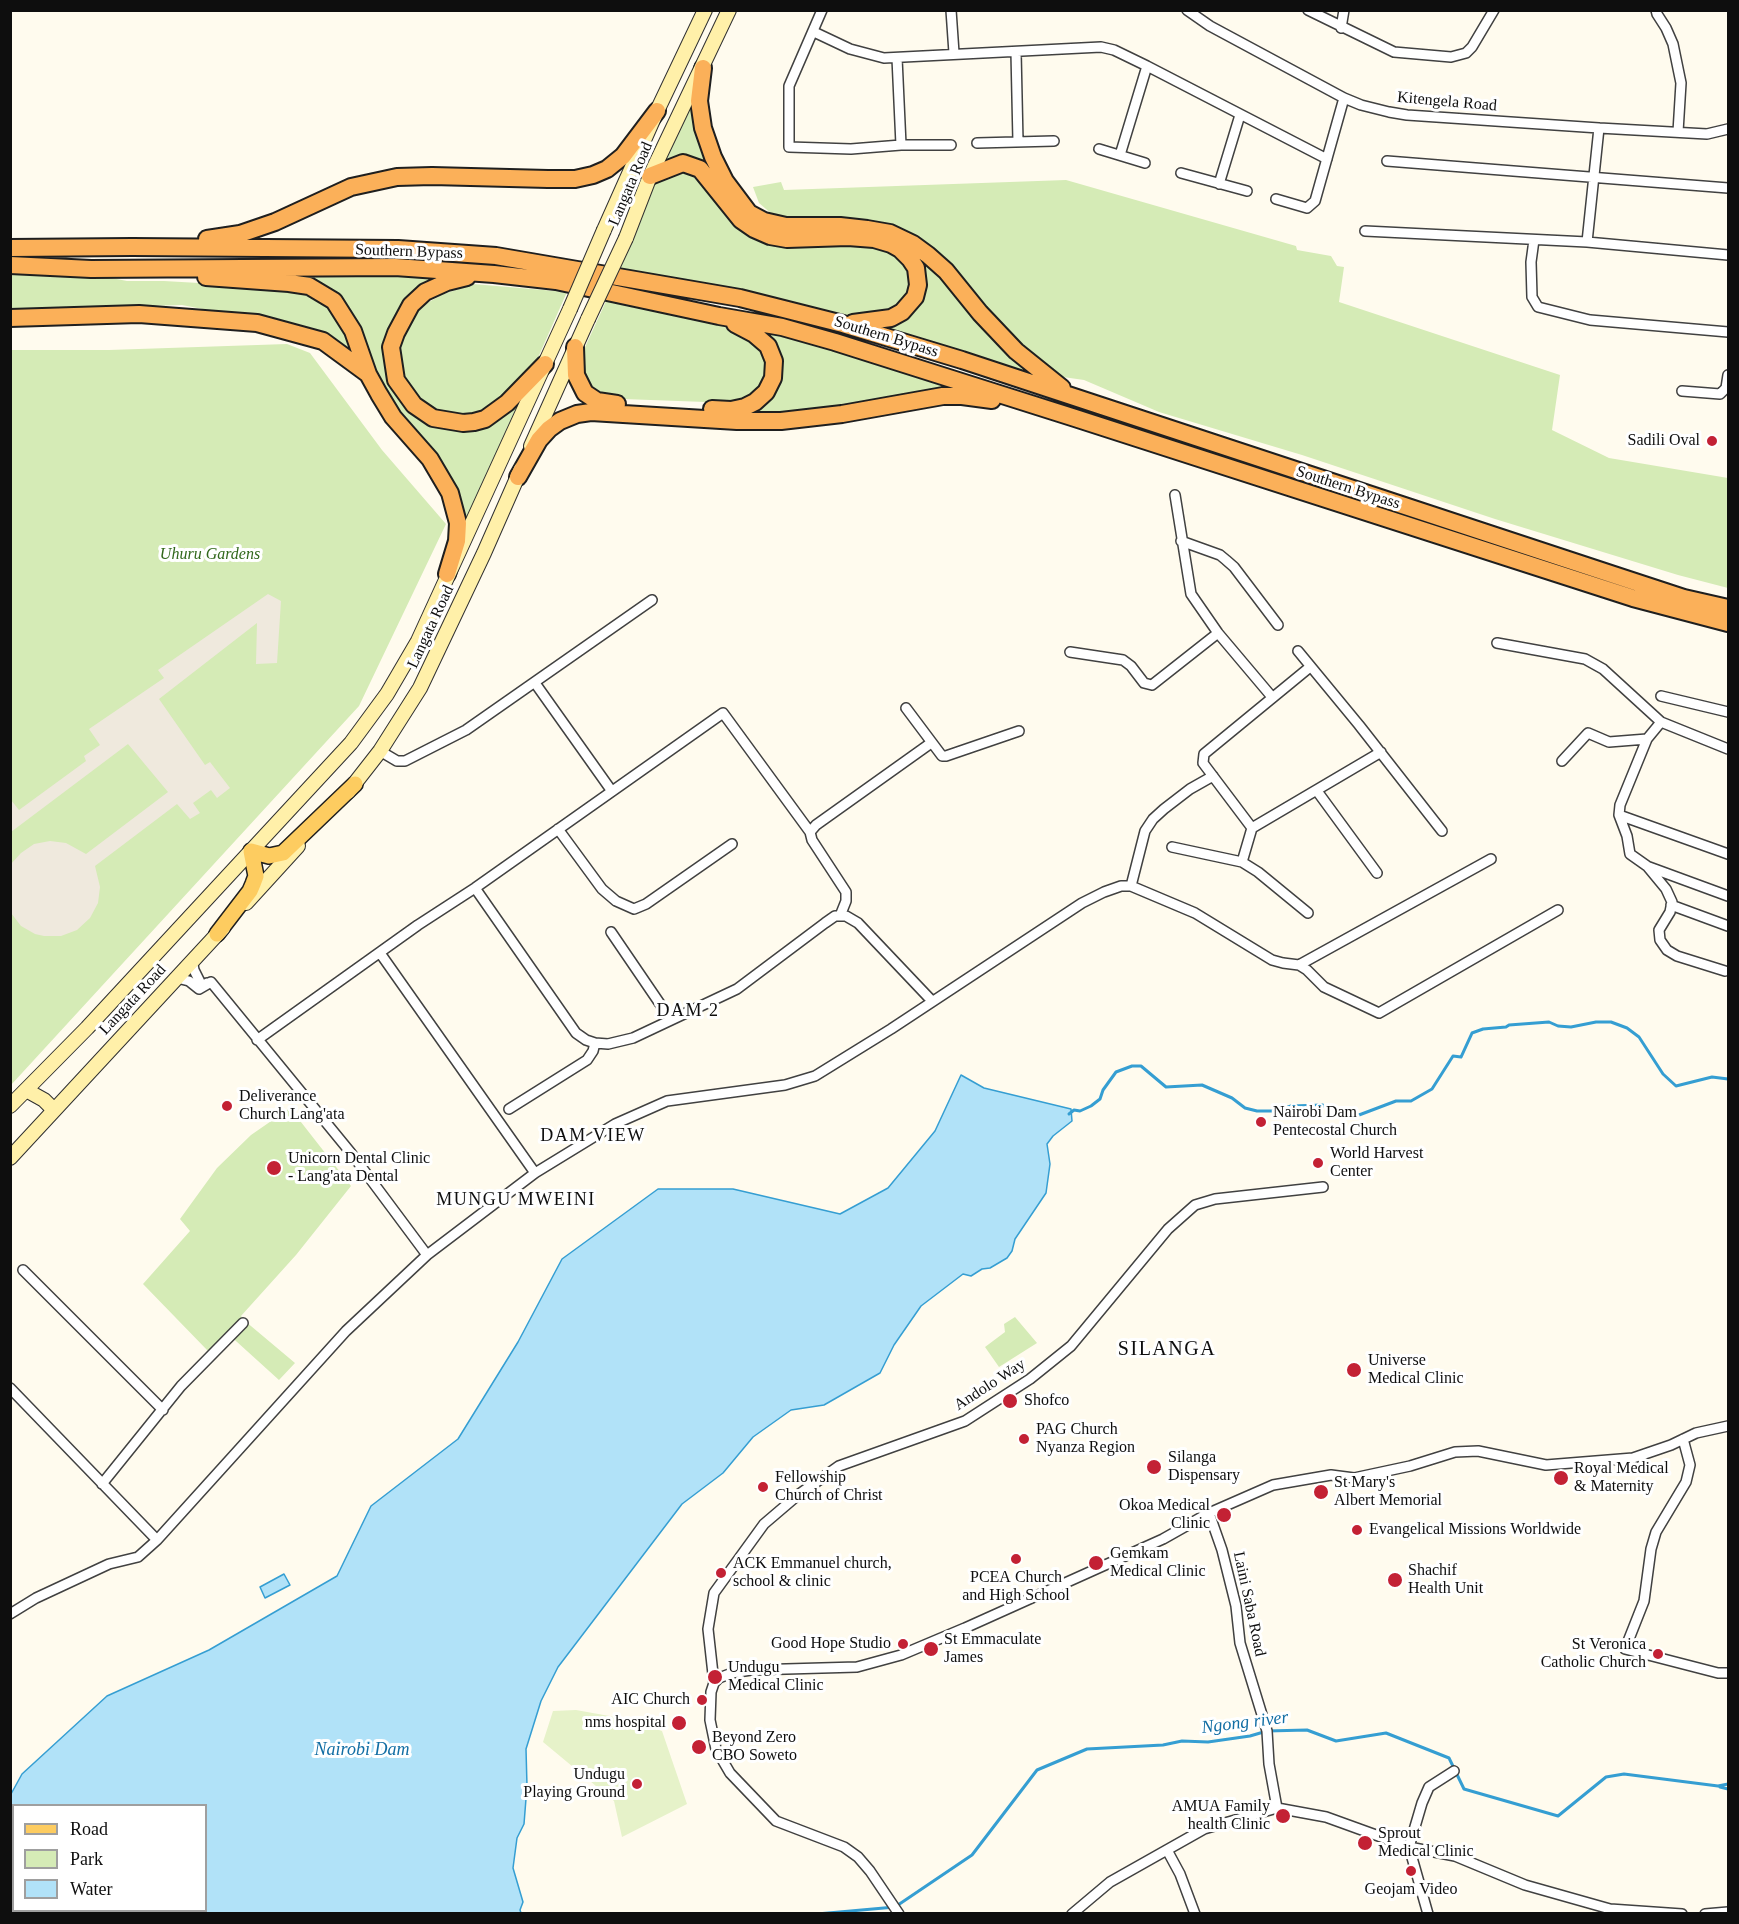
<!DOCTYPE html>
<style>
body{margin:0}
#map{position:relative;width:1739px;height:1924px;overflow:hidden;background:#fffbee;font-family:"Times New Roman",serif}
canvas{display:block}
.frame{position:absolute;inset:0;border:12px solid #0e0e0e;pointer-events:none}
.legend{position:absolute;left:12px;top:1804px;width:195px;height:108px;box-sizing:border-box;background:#fff;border:2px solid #9f9f9f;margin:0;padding:8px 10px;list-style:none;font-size:18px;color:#0e0e0e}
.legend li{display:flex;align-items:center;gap:12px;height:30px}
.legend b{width:30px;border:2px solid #9f9f9f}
</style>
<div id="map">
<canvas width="1739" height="1924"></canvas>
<div class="frame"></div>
<ul class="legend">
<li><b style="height:8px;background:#fdcc60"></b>Road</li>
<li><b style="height:16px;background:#d5ebb6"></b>Park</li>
<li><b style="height:16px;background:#b1e2f8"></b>Water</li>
</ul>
</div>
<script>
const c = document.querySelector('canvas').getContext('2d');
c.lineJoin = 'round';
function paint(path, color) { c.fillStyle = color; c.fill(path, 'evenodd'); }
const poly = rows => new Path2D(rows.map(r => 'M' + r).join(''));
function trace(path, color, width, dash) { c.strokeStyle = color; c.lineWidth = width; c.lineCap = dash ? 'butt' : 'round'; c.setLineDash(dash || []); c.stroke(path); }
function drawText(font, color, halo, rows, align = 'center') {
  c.font = font + ' "Times New Roman",serif'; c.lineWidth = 6; c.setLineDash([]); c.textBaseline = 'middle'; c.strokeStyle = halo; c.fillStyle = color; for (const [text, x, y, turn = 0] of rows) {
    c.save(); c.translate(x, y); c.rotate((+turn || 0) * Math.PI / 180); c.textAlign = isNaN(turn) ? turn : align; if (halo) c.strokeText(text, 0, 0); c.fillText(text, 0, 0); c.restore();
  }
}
paint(poly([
 [696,90,708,163,690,157,662,165],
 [683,168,696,174,728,214,895,252,907,266,913,284,907,301,893,312,875,316,845,316,617,270,653,183],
 [1066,180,1296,246,1297,250,1331,256,1337,266,1344,267,1339,302,1560,375,1552,430,1609,458,1728,478,1728,588,1678,575,1495,519,1302,455,1159,412,1084,380,1063,377,1026,348,906,233,882,223,856,220,790,219,773,215,759,203,753,187,781,182,784,190],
 [903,245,929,265,1054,387,875,325,895,322,913,312,924,295],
 [11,271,91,274,127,281,164,281,286,288,315,295,330,305,339,317,356,360,223,313,182,305,11,310],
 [287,275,447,276,392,327,408,407,478,427,505,416,529,388,463,533,463,520,383,391,360,327,351,312,341,298],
 [473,284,567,292,537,360,502,401,471,416,449,416,428,406,413,392,403,377,400,361,401,341,409,322,421,306,444,294],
 [607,299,695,318,733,329,756,344,766,359,767,368,764,382,752,396,733,403,623,399,597,393,586,379,581,356],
 [754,328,792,338,960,386,814,413,748,414,777,385],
 [287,344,310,353,382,450,446,524,359,706,11,1085,11,350,109,350],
 [290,1108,351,1186,296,1255,241,1316,245,1321,295,1363,279,1380,226,1332,208,1351,143,1284,190,1231,180,1219,217,1168,251,1135],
 [1015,1317,1037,1343,999,1367,985,1347,1005,1332,1004,1324]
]), '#d5ebb6');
paint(poly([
 [576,1710,626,1719,662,1731,687,1804,622,1837,614,1801,543,1742,553,1711]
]), '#e6f2c9');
paint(poly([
 [268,594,281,601,277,663,256,664,257,623,159,699,205,765,210,762,230,788,217,798,211,790,193,803,200,813,190,819,177,804,95,866,100,887,98,903,90,918,77,930,61,936,44,936,35,934,21,926,11,913,10,865,21,853,34,844,50,841,66,843,86,854,168,792,128,744,11,832,11,800,19,810,86,761,84,756,100,745,89,729,164,678,158,670]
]), '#efe9dd');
const water = poly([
 [961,1075,984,1088,1071,1109,1072,1121,1053,1136,1047,1144,1050,1164,1046,1193,1015,1239,1012,1251,1007,1258,990,1268,982,1269,971,1276,963,1274,921,1306,894,1345,880,1373,824,1405,791,1410,753,1437,723,1473,682,1504,558,1667,541,1701,526,1749,527,1786,524,1824,517,1838,513,1868,523,1902,520,1910,521,1913,11,1913,11,1794,22,1774,107,1696,209,1650,337,1576,371,1506,458,1439,518,1342,562,1259,658,1189,733,1189,840,1214,888,1188,935,1131,961,1075],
 [14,1806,206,1806,206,1910,14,1910,14,1806],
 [284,1574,290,1585,265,1598,260,1587,284,1574]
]);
paint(water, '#b1e2f8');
trace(water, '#359ed2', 1.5);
trace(poly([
 [1069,1114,1074,1110,1080,1111,1091,1106,1100,1099,1103,1090,1116,1072,1132,1066,1141,1066,1166,1087,1202,1085,1232,1098,1245,1108,1257,1111,1276,1111,1291,1106,1323,1105,1333,1114,1340,1117,1348,1116,1352,1112,1359,1115,1396,1101,1411,1101,1432,1089,1453,1056,1461,1057,1472,1033,1483,1029,1506,1027,1509,1025,1549,1022,1558,1026,1571,1027,1596,1022,1611,1022,1627,1028,1639,1037,1663,1074,1676,1086,1712,1077,1728,1079],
 [1720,1787,1728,1789],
 [817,1914,895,1907,972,1855,1037,1770,1087,1749,1163,1745,1182,1741,1208,1742,1250,1736,1267,1731,1307,1730,1336,1741,1386,1733,1449,1758,1464,1789,1558,1816,1606,1777,1624,1774,1718,1786,1728,1784]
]), '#359ed2', 3);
const minor = poly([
 [822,10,789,86,789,147,851,149,901,145,951,145],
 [951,10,954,53],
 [1187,10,1210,26,1344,98,1361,105,1389,112,1407,115,1599,128,1707,134,1728,129],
 [1308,10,1394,52,1451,57,1466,53,1472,47,1494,10],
 [1656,10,1657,14,1666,28,1673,44,1681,83,1678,132],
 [1341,28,1344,10],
 [814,32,850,49,884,58,1101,47,1114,50,1147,66,1327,159],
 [1016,52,1018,142],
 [897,58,901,145],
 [977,143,1054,141],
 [1099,149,1145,163],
 [1120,155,1147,66],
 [1387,161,1728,188],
 [1181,173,1247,191],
 [1219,184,1240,115],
 [1276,199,1307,208,1315,201,1344,98],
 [1365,231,1587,242,1728,255],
 [1534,240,1531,262,1532,297,1538,307,1590,320,1728,332],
 [1587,242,1599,128],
 [1682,391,1720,394,1726,388,1728,375],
 [1175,495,1191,594,1218,633,1272,697],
 [1181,541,1220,555,1226,560,1234,567,1278,625],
 [1497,643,1585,659,1603,669,1661,722,1647,739,1620,805,1619,815,1627,836,1630,854,1647,866,1666,889,1672,902,1670,912,1659,930,1660,940,1667,950,1677,956,1725,971],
 [1298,651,1359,725,1442,831],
 [1070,652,1123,660,1131,666,1144,683,1152,685,1218,633],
 [1310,667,1204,754,1203,763,1252,828,1381,752],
 [535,683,611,790],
 [1661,696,1728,712],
 [906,708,942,756,946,756,1019,731],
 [1661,722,1728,749],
 [380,751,397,761,405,761,466,730,652,600],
 [1562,761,1588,733,1609,742,1647,739],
 [1317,791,1377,873],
 [1619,815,1728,854],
 [558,829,602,889,616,901,634,909,646,904,732,844],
 [1172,847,1242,862,1258,872,1308,913],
 [1242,862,1252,828],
 [1649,867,1728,896],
 [1131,886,1145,831,1153,819,1164,809,1190,789,1213,776],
 [475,888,576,1033,586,1040,595,1043,608,1044,633,1038,737,989,825,923,835,916,846,916,858,923,932,1001],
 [1671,905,1728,926],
 [840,916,846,901,846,892,812,840,810,832,816,825,931,743],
 [611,932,671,1020],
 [380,953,535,1173],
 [192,960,194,970,202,986,207,983],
 [1299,965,1491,859],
 [177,978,189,981,199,989,211,982],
 [211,982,351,1153,427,1255],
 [257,1040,418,925,475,888,723,713,810,832],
 [509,1109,587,1060,593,1051,595,1043],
 [23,1270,163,1410],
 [10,1388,157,1540,346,1331,427,1255,535,1173,615,1124,667,1101,785,1085,815,1076,891,1029,1082,903,1104,892,1121,886,1131,886,1195,913,1272,960,1283,963,1299,965,1307,970,1324,987,1379,1013,1558,910],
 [1683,1439,1690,1465,1686,1482,1656,1532,1651,1549,1644,1601,1625,1649,1718,1673,1728,1673],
 [102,1484,181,1386,243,1323],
 [1209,1513,1222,1550,1236,1606,1240,1643,1267,1731,1269,1764,1277,1808],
 [10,1614,36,1598,109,1564,138,1557,157,1540],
 [714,1683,708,1629,714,1593,764,1524,798,1495,839,1466,965,1421,1030,1379,1071,1346,1168,1229,1195,1205,1215,1199,1323,1187],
 [1167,1850,1180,1874,1195,1914],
 [899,1914,870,1871,858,1857,844,1847,776,1821,730,1773,716,1749,710,1720,711,1692,714,1683,719,1678,732,1673,751,1670,857,1667,901,1655,965,1628,1163,1539,1209,1513,1273,1485,1331,1475,1354,1478,1410,1466,1455,1452,1478,1451,1546,1465,1633,1458,1671,1445,1696,1433,1728,1426],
 [1072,1914,1110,1882,1204,1829,1277,1808,1326,1817,1409,1847,1455,1856,1525,1885,1610,1909,1682,1914],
 [1428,1914,1409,1847,1422,1803,1429,1787,1454,1771],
 [1705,1914,1728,1912]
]);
const secondary = poly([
 [604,230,657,111,705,10],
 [626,238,650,176,729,10],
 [531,446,588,319],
 [348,792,380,751,420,688,484,553,521,469],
 [246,903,298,846],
 [26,1090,44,1100,54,1110],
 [10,1106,87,1028,351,743,387,694,418,641,570,309],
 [10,1158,223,928]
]);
const primary = poly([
 [217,934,250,891,253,884,256,876,251,851,269,856,283,853,355,784]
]);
const trunk = poly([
 [703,68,699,101,703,128,713,157,725,181,749,213,764,221,786,226,840,226,867,229,890,233,913,244,928,255,946,271,980,313,1016,351,1062,388],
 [650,176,683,163,700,169,741,220,754,229,770,236,787,239,848,237,874,239,891,244,900,249,910,259,916,268,918,285,915,297,902,312,891,318,853,323],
 [207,239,240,234,275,222,351,187,397,177,432,176,548,179,575,179,593,175,607,169,623,156,657,111],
 [10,248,132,247,398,249,496,256,740,298,843,324,962,360,1617,576,1684,598,1728,608],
 [10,265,91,269,395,267,494,274,556,281,719,316,782,327,835,342,1075,418,1633,598,1728,623],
 [206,277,289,283,309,286,334,301,353,331,368,374,379,394,393,417,430,459,450,493,458,523,457,541,447,574],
 [467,277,447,282,425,292,411,305,396,333,391,347,396,380,414,405,433,418,463,423,474,422,485,419,507,403,545,364],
 [10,318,139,314,257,323,323,341,368,374],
 [575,347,576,375,585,393,597,401,617,404],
 [712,409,731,410,745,407,755,402,766,392,773,378,774,361,768,346,754,334,735,324],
 [518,477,539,440,549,429,560,421,577,414,591,412,737,421,781,421,842,414,943,396,962,396,992,400]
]);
trace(minor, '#414141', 12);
trace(secondary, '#303030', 16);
trace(primary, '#1f1f1f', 18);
trace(trunk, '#1f1f1f', 20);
trace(minor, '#fff', 9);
trace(secondary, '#fff0a9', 14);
trace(primary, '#fdcc60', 15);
trace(trunk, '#fbb059', 16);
const secondaryBridge = poly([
 [570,309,604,230],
 [588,319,626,238]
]);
trace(secondaryBridge, '#303030', 16, []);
trace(secondaryBridge, '#fff0a9', 14);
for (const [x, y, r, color] of [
 [1712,441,6,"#c32134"],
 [227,1106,6,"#c32134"],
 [1261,1122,6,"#c32134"],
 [1318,1163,6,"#c32134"],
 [274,1168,8,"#c32134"],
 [1354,1370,8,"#c32134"],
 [1010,1401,8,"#c32134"],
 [1024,1439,6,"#c32134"],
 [1154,1467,8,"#c32134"],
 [1561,1478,8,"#c32134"],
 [763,1487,6,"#c32134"],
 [1321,1492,8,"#c32134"],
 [1224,1515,8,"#c32134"],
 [1357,1530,6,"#c32134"],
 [1016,1559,6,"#c32134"],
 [1096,1563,8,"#c32134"],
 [721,1573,6,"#c32134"],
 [1395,1580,8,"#c32134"],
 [903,1644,6,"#c32134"],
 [931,1649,8,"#c32134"],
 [1658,1654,6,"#c32134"],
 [715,1677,8,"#c32134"],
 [702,1700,6,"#c32134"],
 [679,1723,8,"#c32134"],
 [699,1747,8,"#c32134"],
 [637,1784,6,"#c32134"],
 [1283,1816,8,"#c32134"],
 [1365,1843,8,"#c32134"],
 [1411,1871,6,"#c32134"]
]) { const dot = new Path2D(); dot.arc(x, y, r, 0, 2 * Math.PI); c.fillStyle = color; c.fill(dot); trace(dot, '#fff', 2); }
drawText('16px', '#0e0e0e', '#fff', [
 ["Kitengela Road",1447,102,5],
 ["Langata Road",631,184,-67],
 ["Southern Bypass",409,252,2],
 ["Southern Bypass",886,337,17],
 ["Southern Bypass",1348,488,18],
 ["Langata Road",431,627,-65],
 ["Langata Road",133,1000,-47],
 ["Andolo Way",990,1385,-33],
 ["Laini Saba Road",1249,1604,78]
]);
drawText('16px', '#0e0e0e', '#fff', [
 ["Sadili Oval",1700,441,"right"],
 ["Deliverance",239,1097],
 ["Church Lang'ata",239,1115],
 ["Nairobi Dam",1273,1113],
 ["Pentecostal Church",1273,1131],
 ["World Harvest",1330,1154],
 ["Center",1330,1172],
 ["Unicorn Dental Clinic",288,1159],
 ["- Lang'ata Dental",288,1177],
 ["Universe",1368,1361],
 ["Medical Clinic",1368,1379],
 ["Shofco",1024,1401],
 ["PAG Church",1036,1430],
 ["Nyanza Region",1036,1448],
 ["Silanga",1168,1458],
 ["Dispensary",1168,1476],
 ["Royal Medical",1574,1469],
 ["& Maternity",1574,1487],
 ["Fellowship",775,1478],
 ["Church of Christ",775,1496],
 ["St Mary's",1334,1483],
 ["Albert Memorial",1334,1501],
 ["Okoa Medical",1210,1506,"right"],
 ["Clinic",1210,1524,"right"],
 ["Evangelical Missions Worldwide",1369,1530],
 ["Gemkam",1110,1554],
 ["Medical Clinic",1110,1572],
 ["ACK Emmanuel church,",733,1564],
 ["school & clinic",733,1582],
 ["Shachif",1408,1571],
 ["Health Unit",1408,1589],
 ["PCEA Church",1016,1578,"center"],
 ["and High School",1016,1596,"center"],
 ["St Emmaculate",944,1640],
 ["James",944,1658],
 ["Good Hope Studio",891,1644,"right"],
 ["St Veronica",1646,1645,"right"],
 ["Catholic Church",1646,1663,"right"],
 ["Undugu",728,1668],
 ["Medical Clinic",728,1686],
 ["AIC Church",690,1700,"right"],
 ["nms hospital",666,1723,"right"],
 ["Beyond Zero",712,1738],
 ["CBO Soweto",712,1756],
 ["Undugu",625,1775,"right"],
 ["Playing Ground",625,1793,"right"],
 ["AMUA Family",1270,1807,"right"],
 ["health Clinic",1270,1825,"right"],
 ["Sprout",1378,1834],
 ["Medical Clinic",1378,1852],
 ["Geojam Video",1411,1890,"center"]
], 'left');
drawText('italic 16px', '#31681b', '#fff', [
 ["Uhuru Gardens",210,555]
]);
c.letterSpacing = '1.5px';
drawText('18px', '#0e0e0e', '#fff', [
 ["DAM 2",688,1011],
 ["DAM VIEW",593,1136],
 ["MUNGU MWEINI",516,1200]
]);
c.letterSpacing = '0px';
drawText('italic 18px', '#126ea4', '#fff', [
 ["Ngong river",1245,1723,-7],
 ["Nairobi Dam",362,1750]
]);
c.letterSpacing = '1.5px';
drawText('20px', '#0e0e0e', '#fff', [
 ["SILANGA",1167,1350]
]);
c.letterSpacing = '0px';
</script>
